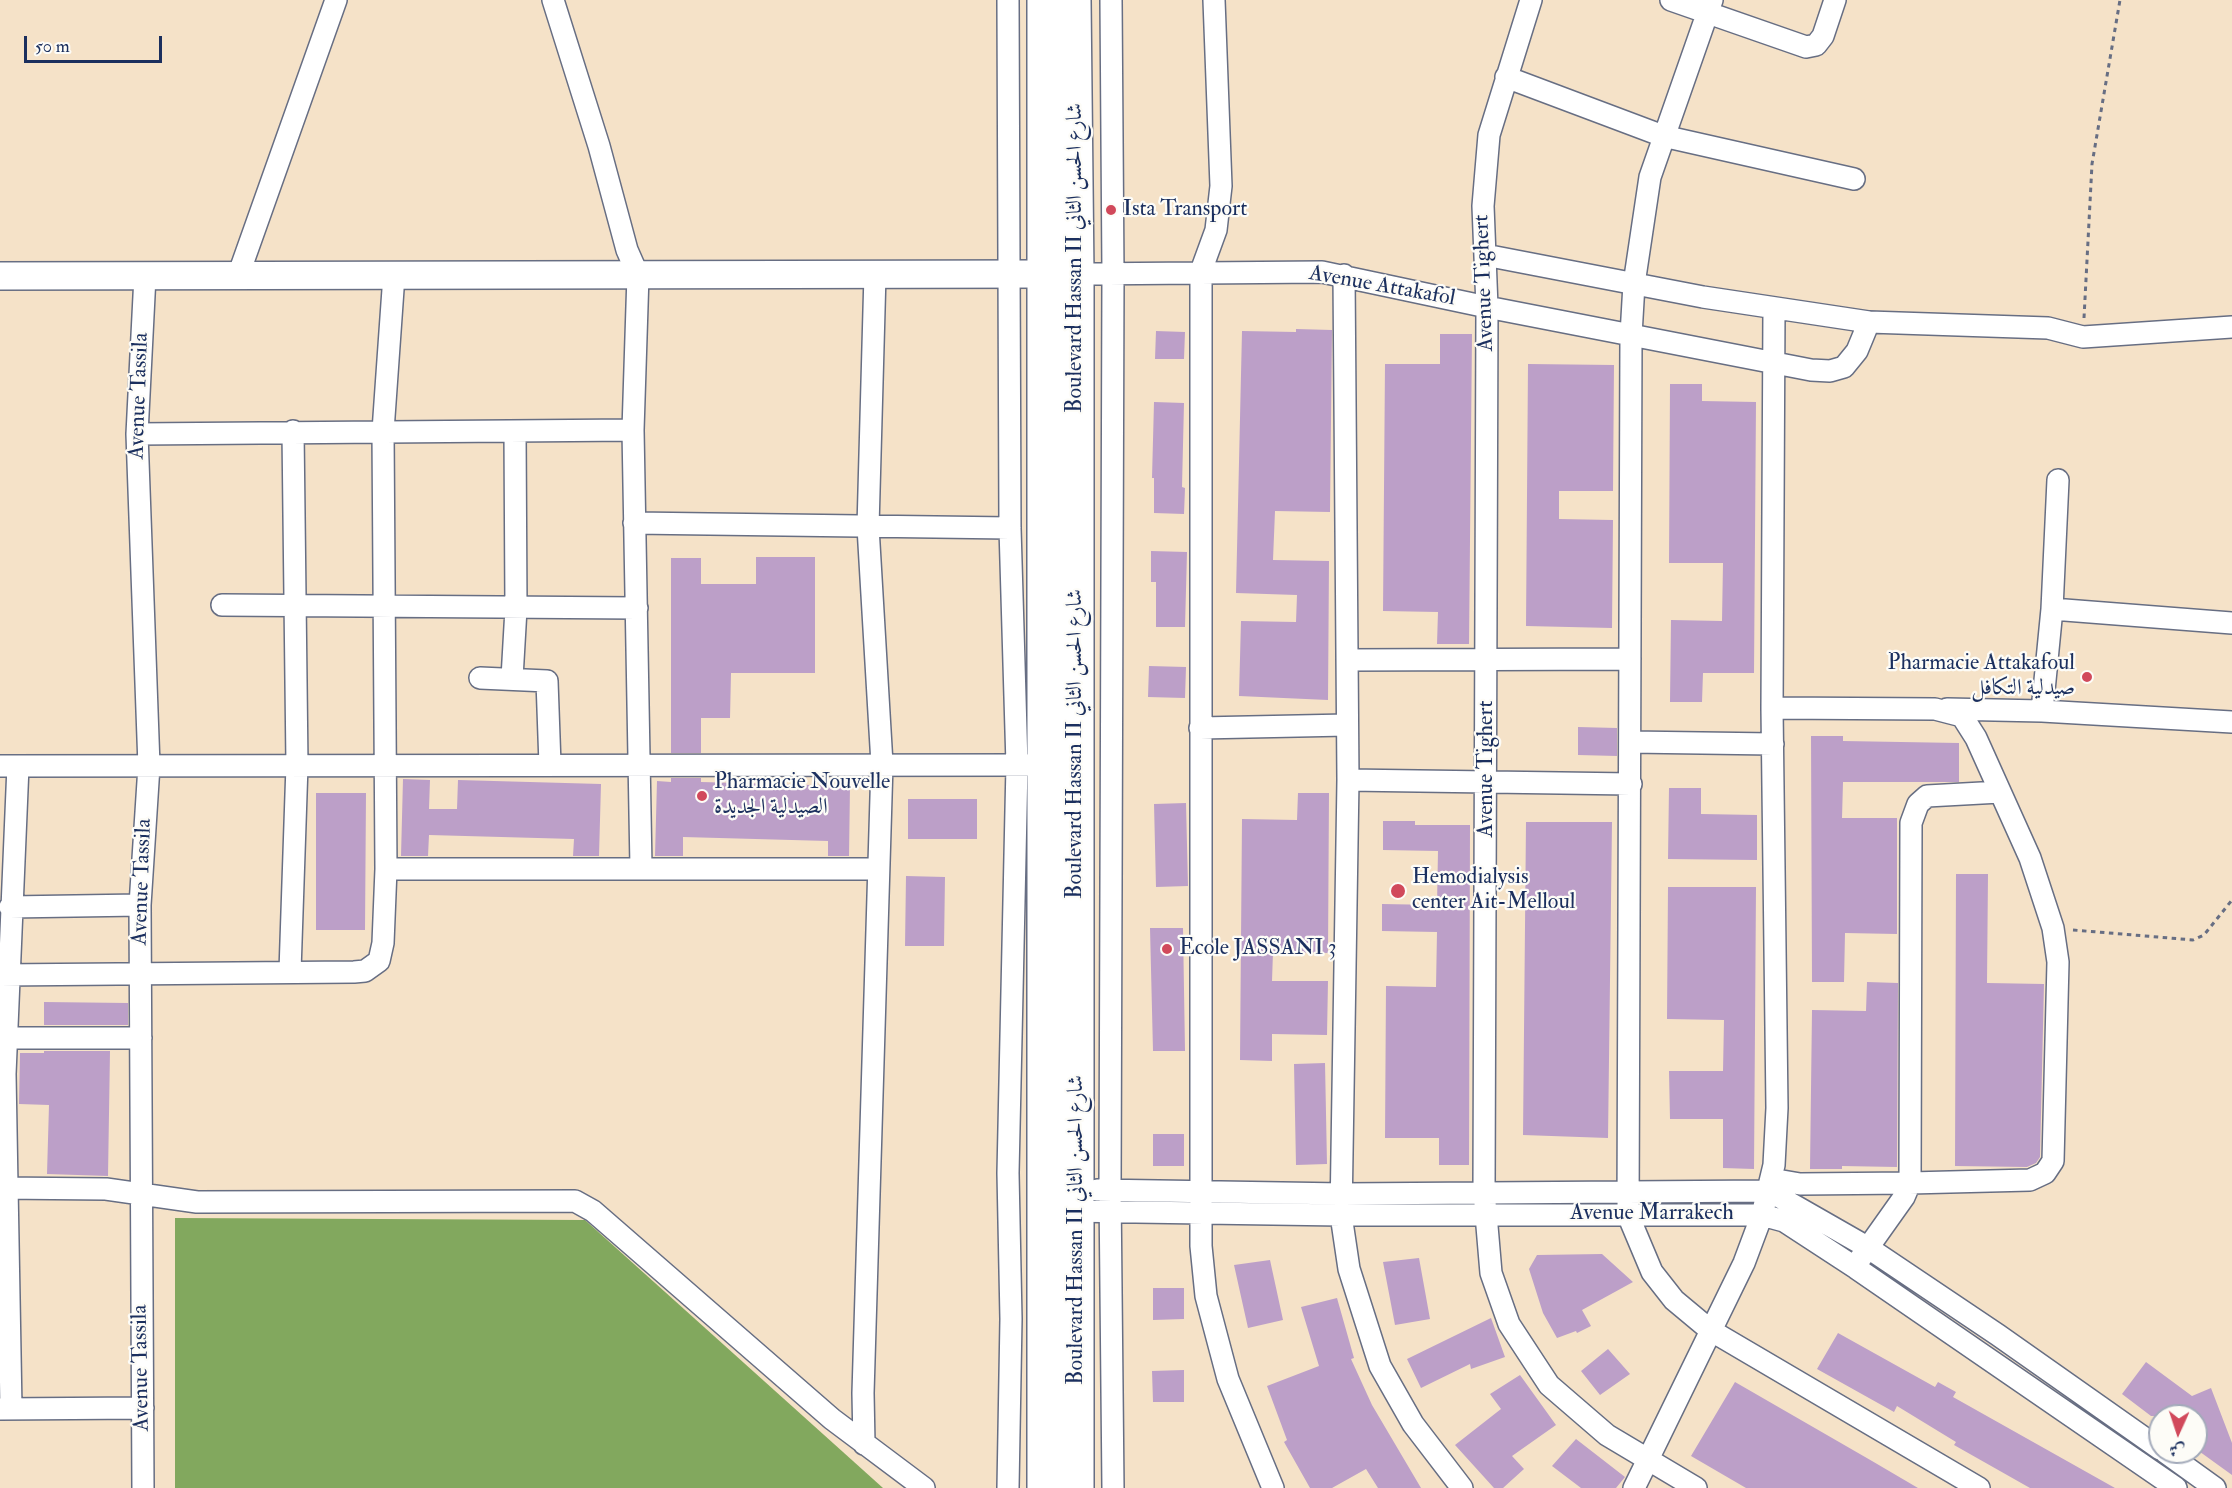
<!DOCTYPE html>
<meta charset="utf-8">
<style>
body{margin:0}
#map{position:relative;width:2232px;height:1488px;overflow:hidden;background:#f5e2c8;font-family:"IM FELL Double Pica",Amiri,serif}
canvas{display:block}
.north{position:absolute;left:2148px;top:1404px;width:60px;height:60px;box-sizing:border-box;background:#fdfcf7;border:2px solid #a3aaba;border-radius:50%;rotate:183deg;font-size:16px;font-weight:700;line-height:24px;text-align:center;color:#1b2f5e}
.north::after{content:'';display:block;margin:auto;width:21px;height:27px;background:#d1495b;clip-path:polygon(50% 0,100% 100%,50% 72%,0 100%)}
.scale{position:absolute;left:24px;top:36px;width:138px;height:27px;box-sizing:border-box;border:3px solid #1b2f5e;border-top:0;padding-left:8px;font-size:18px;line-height:21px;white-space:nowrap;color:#1b2f5e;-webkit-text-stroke:4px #fdfcf7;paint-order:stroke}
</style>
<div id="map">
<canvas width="2232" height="1488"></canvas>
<div class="north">ش</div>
<div class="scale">50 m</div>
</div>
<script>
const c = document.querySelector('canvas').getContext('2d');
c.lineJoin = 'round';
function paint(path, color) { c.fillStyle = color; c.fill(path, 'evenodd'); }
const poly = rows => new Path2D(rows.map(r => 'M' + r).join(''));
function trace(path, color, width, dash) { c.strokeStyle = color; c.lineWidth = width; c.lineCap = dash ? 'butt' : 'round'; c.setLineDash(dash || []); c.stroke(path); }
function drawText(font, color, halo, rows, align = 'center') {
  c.font = font + ' "IM FELL Double Pica",Amiri,serif'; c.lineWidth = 4.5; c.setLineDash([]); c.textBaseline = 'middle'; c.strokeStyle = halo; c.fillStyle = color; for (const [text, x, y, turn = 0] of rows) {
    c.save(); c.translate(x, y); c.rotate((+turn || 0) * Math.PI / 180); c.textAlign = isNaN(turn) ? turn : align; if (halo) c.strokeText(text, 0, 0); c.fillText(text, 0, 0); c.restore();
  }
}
paint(poly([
 [175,1218,585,1220,883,1488,175,1488]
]), '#82a85e');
paint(poly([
 [1296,329,1332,330,1330,512,1275,511,1273,560,1329,561,1328,700,1239,696,1241,621,1296,622,1297,595,1236,593,1242,331,1296,332],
 [1156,331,1185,332,1184,359,1155,359],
 [1440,334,1472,334,1469,644,1437,644,1438,612,1383,611,1385,364,1440,364],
 [1528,364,1614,365,1613,491,1559,491,1559,519,1613,520,1612,628,1526,626],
 [1670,384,1702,384,1702,401,1756,402,1754,673,1703,673,1702,702,1670,702,1671,620,1722,621,1723,563,1669,563],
 [1154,402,1184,403,1182,487,1185,488,1184,514,1154,513,1154,478,1152,478],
 [1151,551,1187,552,1185,627,1156,627,1156,582,1151,582],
 [756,557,815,557,815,673,731,673,730,718,701,718,701,753,671,753,671,558,701,558,701,584,756,584],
 [1149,666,1186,667,1185,698,1148,697],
 [1578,727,1617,728,1617,756,1578,755],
 [1811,736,1843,736,1843,741,1959,743,1959,782,1843,782,1842,818,1897,818,1897,934,1845,933,1844,982,1812,982],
 [671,778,701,778,701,782,850,786,849,856,828,856,828,841,683,837,683,856,655,856,657,781,671,782],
 [403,779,430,780,429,809,457,809,458,780,601,784,599,856,573,856,574,839,429,835,428,856,401,856],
 [1669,788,1701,788,1701,814,1757,815,1757,860,1668,859],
 [316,793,366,793,365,930,316,930],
 [1298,793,1329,793,1328,953,1273,952,1272,981,1328,981,1327,1035,1272,1034,1272,1061,1240,1060,1242,819,1297,820],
 [908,799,977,799,977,839,908,839],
 [1186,803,1188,886,1156,887,1154,804],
 [1383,821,1415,821,1415,825,1470,825,1469,1165,1439,1165,1439,1138,1385,1138,1386,986,1436,987,1437,932,1382,931,1382,904,1437,905,1438,851,1383,850],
 [1526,822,1612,822,1608,1138,1523,1135],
 [1956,874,1988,874,1987,983,2044,984,2040,1157,2036,1163,2027,1167,1955,1166],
 [906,876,945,877,944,946,905,946],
 [1668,887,1756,887,1754,1169,1723,1168,1723,1119,1670,1119,1669,1071,1723,1071,1724,1020,1667,1019],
 [1150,928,1183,928,1185,1051,1153,1051],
 [1867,982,1898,983,1897,1167,1842,1166,1842,1169,1810,1169,1812,1010,1866,1011],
 [44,1002,128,1003,128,1025,44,1025],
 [44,1051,110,1051,108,1176,47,1174,49,1105,19,1104,20,1053,44,1053],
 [1325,1063,1327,1164,1296,1165,1294,1064],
 [1153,1134,1184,1134,1184,1166,1153,1166],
 [1602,1254,1633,1282,1582,1310,1591,1326,1577,1333,1576,1331,1557,1338,1543,1313,1529,1269,1537,1255],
 [1419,1258,1430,1319,1395,1325,1383,1262],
 [1270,1260,1283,1320,1248,1328,1234,1265],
 [1153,1288,1184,1288,1184,1319,1153,1320],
 [1337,1298,1354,1358,1351,1359,1372,1405,1421,1488,1378,1488,1366,1469,1332,1488,1310,1488,1284,1442,1287,1440,1267,1386,1319,1366,1301,1307],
 [1491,1318,1505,1357,1471,1369,1470,1364,1421,1388,1407,1359],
 [1838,1333,1935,1387,1938,1382,1956,1392,1953,1397,2115,1488,2030,1488,1954,1445,1956,1442,1897,1406,1894,1412,1817,1369],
 [1608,1349,1630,1374,1600,1395,1581,1371],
 [2146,1362,2192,1396,2211,1388,2232,1443,2232,1475,2196,1449,2196,1416,2151,1416,2122,1394],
 [1184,1370,1184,1402,1153,1402,1152,1371],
 [1520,1375,1556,1425,1512,1456,1524,1469,1503,1488,1494,1488,1455,1445,1501,1409,1490,1394],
 [1735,1382,1872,1461,1918,1488,1746,1488,1691,1456],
 [1576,1439,1625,1477,1616,1488,1581,1488,1552,1466]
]), '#bc9fc8');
const minor = poly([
 [553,0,599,146,627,250,638,275,633,430,641,867],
 [1008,0,1010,528,1017,765,1008,1173,1011,1319,1008,1488],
 [1111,0,1113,274,1110,1190,1113,1488],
 [1214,0,1221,186,1216,230,1201,271,1201,1246,1206,1296,1228,1379,1273,1488],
 [1531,0,1489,135,1483,206,1487,307,1484,1191,1491,1273,1509,1324,1549,1385,1607,1435,1696,1488],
 [1671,0,1806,47,1816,45,1823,36,1835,0],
 [1712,0,1650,177,1634,284,1631,335,1628,1215,1652,1272,1674,1300,1710,1330,1979,1488],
 [1506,77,1663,136,1854,179],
 [1485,255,1703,297,1869,322,2048,328,2083,337,2232,327],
 [1077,274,1322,272,1487,307,1811,370,1830,371,1844,367,1857,351,1869,322],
 [1344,275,1348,780,1341,1215,1349,1269,1380,1366,1413,1424,1462,1488],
 [238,276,336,0],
 [137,434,633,430],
 [634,523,1010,528],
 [222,605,637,608],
 [2052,609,2232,623],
 [1347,660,1630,659],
 [480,678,547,681,550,765],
 [512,678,516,609,515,431],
 [1947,709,2042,711,2232,722],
 [2042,711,2052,609,2058,480],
 [1200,728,1347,725],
 [1630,742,1773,744],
 [0,766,1031,765],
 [1348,780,1631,784],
 [386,869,878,869],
 [10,907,140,905],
 [290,971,297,765,293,431],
 [0,975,354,972,365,971,379,961,383,943,386,869,383,431,394,275],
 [7,1038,141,1038],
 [1771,1179,1800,1184,1910,1183,2030,1180,2045,1173,2053,1161,2058,962,2053,928,2030,858,1976,738,1962,716,1935,709,1772,708],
 [0,1188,106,1189,197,1202,575,1201,593,1211,832,1419,924,1488],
 [1097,1190,1343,1194,1769,1191,1867,1247,1998,1335,2160,1449],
 [1067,1211,1341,1215,1762,1215,1784,1221,1856,1268,2176,1488],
 [1860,1259,1904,1197,1910,1183,1911,823,1918,804,1927,796,2000,792],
 [0,1409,143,1408],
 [11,1409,5,1074,18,766],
 [864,1444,863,1393,882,764,868,527,875,274],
 [2165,1452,2215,1488],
 [143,1488,140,905,149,766,137,434,145,276],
 [1634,1488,1744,1263,1762,1215,1774,1165,1777,1108,1772,708,1774,308]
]);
const tertiary = poly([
 [0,276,1045,274]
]);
const primary = poly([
 [1044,0,1044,1488],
 [1074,0,1077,274,1077,1488]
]);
trace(minor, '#676e83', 24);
trace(tertiary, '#676e83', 30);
trace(primary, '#676e83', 36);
trace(poly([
 [2084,318,2092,164,2120,0],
 [2073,930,2193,940,2204,935,2232,900]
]), '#676e83', 3, [4.5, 4.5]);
trace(minor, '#fff', 21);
trace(tertiary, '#fff', 27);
trace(primary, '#fff', 33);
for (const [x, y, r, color] of [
 [1111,210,6,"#d1495b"],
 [2087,677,6,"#d1495b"],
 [702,796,6,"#d1495b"],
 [1398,891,8,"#d1495b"],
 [1167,949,6,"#d1495b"]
]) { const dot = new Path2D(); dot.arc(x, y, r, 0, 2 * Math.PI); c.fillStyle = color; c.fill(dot); trace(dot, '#fdfcf7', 2); }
drawText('22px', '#1b2f5e', '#fdfcf7', [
 ["Ista Transport",1123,210],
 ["Pharmacie Attakafoul",2075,664,"right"],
 ["صيدلية التكافل",2075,689,"right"],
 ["Pharmacie Nouvelle",714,783],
 ["الصيدلية الجديدة",714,808],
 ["Hemodialysis",1412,878],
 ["center Ait-Melloul",1412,903],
 ["Ecole JASSANI 3",1179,949]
], 'left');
drawText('22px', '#1b2f5e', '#fdfcf7', [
 ["Boulevard Hassan II شارع الحسن الثاني",1076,258,-90],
 ["Avenue Tighert",1485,283,-92],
 ["Avenue Attakafol",1382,287,10],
 ["Avenue Tassila",140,396,-88],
 ["Boulevard Hassan II شارع الحسن الثاني",1076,744,-90],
 ["Avenue Tighert",1487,769,-90],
 ["Avenue Tassila",143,882,-88],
 ["Avenue Marrakech",1652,1214],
 ["Boulevard Hassan II شارع الحسن الثاني",1077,1230,-90],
 ["Avenue Tassila",142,1368,-91]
]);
</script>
